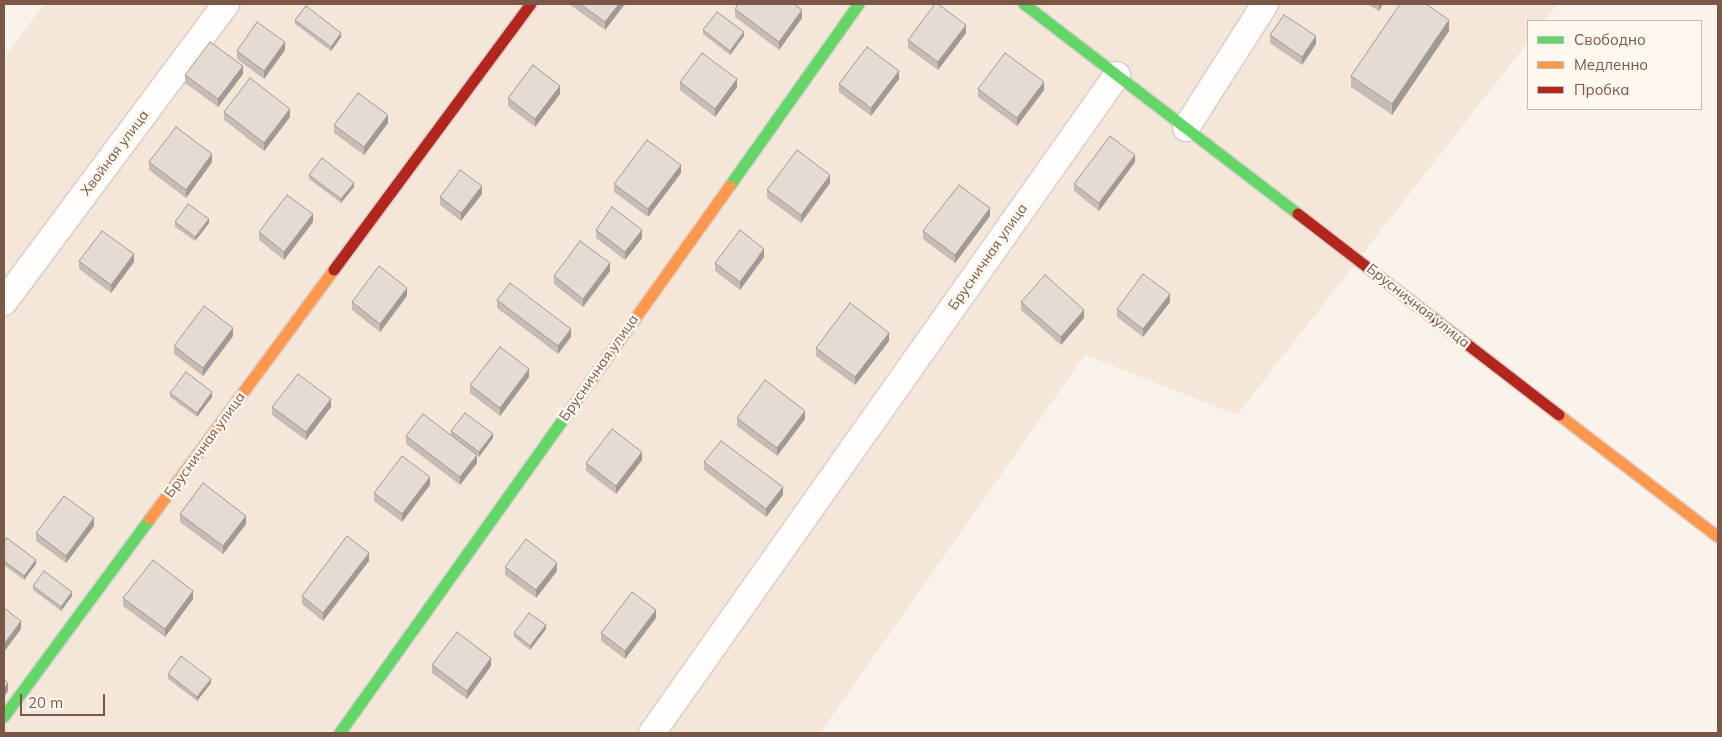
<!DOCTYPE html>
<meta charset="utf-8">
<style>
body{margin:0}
#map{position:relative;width:1722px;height:737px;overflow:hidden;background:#f9f3ec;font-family:Mulish,sans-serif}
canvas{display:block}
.frame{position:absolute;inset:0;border:5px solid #7b5748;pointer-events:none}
.legend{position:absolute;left:1527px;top:20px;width:175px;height:90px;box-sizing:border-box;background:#fff8ef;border:1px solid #cab8ac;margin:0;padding:6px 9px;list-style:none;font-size:15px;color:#7b5748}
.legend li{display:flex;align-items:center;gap:10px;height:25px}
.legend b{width:25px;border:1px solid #cab8ac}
.scale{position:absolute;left:20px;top:694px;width:85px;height:22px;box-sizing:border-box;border:2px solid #7b5748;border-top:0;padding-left:6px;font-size:15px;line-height:18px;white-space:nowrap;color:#7b5748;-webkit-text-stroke:4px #fff8ef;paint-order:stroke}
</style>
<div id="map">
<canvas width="1722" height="737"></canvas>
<div class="frame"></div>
<ul class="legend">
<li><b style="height:6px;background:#63d668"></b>Свободно</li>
<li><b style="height:6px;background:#ff974d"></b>Медленно</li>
<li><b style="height:6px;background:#b3261e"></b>Пробка</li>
</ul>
<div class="scale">20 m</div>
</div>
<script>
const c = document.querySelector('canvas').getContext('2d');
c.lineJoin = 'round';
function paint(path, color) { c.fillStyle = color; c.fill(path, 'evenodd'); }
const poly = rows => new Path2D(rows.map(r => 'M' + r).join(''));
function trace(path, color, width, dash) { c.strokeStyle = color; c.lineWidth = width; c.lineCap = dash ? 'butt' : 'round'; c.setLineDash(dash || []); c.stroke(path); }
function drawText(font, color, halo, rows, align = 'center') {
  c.font = font + ' Mulish,sans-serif'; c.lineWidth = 5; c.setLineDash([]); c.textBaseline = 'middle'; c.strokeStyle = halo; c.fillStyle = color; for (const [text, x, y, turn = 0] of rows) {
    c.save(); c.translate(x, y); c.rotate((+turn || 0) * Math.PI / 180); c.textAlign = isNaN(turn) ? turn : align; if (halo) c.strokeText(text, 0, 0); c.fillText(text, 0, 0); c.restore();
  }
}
paint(poly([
 [44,4,1558,4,1544,21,1528,21,1528,42,1237,415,1085,355,820,733,4,733,4,58]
]), '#f4e7da');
const street = poly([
 [1186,128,1265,4],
 [4,302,226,4],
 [652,733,1117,75]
]);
const fast = poly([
 [1024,4,1298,214],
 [730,186,859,4],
 [4,717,150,519],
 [340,733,593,378]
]);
const slow = poly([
 [593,378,730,186],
 [1559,415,1718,537],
 [150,519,334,270]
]);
const jam = poly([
 [1298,214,1559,415],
 [334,270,531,4]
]);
trace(street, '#d8cec8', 29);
trace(fast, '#dad0ca', 14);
trace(slow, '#dad0ca', 14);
trace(jam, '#dad0ca', 14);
trace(street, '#fefdfc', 26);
trace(fast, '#63d668', 11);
trace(slow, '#ff974d', 11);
trace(jam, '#b3261e', 11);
paint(poly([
 [569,4,625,4,605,30],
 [1367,4,1383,4,1379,11],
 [735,9,802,18,779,50,735,17],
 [295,20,341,37,331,51,295,24],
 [703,30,744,36,730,55,703,34],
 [1449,31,1392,115,1351,87,1351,76],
 [966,33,938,70,908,48,908,40],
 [1270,35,1316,44,1302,65,1270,43],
 [285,50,264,79,237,59,237,51],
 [243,74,218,107,185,83,185,75],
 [899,79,871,116,839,92,839,84],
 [680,82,737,87,715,117,680,90],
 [978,89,1044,90,1017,126,978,97],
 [560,94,535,127,508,106,508,98],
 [224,112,290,117,264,151,224,120],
 [388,123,364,155,334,133,334,125],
 [149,162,212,162,186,198,149,170],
 [1135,162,1099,211,1074,191,1074,184],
 [681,173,648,217,614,192,614,184],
 [309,175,354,187,341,203,309,179],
 [830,183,801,223,767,198,767,190],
 [482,194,461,221,440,205,440,197],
 [990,216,955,263,923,239,923,231],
 [175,222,209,223,195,241,175,227],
 [313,222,284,260,259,240,259,232],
 [596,230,642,238,625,260,596,238],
 [764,257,740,290,715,271,715,263],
 [79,261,134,262,111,293,79,269],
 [610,271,583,307,554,284,554,276],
 [407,296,380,332,352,310,352,302],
 [497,300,571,337,558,354,497,308],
 [1021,302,1084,318,1061,345,1021,310],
 [1170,302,1143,337,1117,317,1117,309],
 [233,336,203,376,174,354,174,346],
 [889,341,855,385,816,356,816,348],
 [529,377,500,416,470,393,470,385],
 [170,393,212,397,197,417,170,397],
 [272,407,331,407,306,440,272,415],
 [737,418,805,419,777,456,737,426],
 [451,431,493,438,479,457,451,435],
 [406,436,477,463,460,485,406,444],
 [642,460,616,494,586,471,586,463],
 [704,462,783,495,766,517,704,470],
 [430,485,402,522,374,501,374,493],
 [180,514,246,524,223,554,180,522],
 [94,526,66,563,36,541,36,533],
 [4,542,36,564,24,580,4,565],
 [369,561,323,621,302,604,302,596],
 [505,567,557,571,536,598,505,575],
 [33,586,72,596,61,611,33,590],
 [123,598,193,599,165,637,123,606],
 [656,618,625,659,601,641,601,633],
 [546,629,530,650,514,637,514,633],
 [432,665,491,666,467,699,432,673],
 [168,674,211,683,197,701,168,679]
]), '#c6bcb5');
paint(poly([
 [619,4,625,4,605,30,605,22],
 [1379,4,1383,4,1379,11],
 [802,10,802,18,779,50,779,42],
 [1449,20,1449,31,1392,115,1392,104],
 [966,25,966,33,938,70,938,62],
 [744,32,744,36,730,55,730,51],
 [341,33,341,37,331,51,331,47],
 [1316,36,1316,44,1302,65,1302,57],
 [285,42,285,50,264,79,264,71],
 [243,66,243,74,218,107,218,99],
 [899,71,899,79,871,116,871,108],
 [737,79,737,87,715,117,715,109],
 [1044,82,1044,90,1017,126,1017,118],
 [560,86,560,94,535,127,535,119],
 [290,109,290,117,264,151,264,143],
 [388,115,388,123,364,155,364,147],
 [212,154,212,162,186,198,186,190],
 [1135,155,1135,162,1099,211,1099,203],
 [681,165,681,173,648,217,648,209],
 [830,175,830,183,801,223,801,215],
 [354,183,354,187,341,203,341,199],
 [482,186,482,194,461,221,461,213],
 [990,208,990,216,955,263,955,255],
 [313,214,313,222,284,260,284,252],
 [209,219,209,223,195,241,195,237],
 [642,230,642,238,625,260,625,252],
 [764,249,764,257,740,290,740,282],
 [134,254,134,262,111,293,111,285],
 [610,263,610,271,583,307,583,299],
 [407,288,407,296,380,332,380,324],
 [1170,294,1170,302,1143,337,1143,329],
 [1084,310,1084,318,1061,345,1061,337],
 [233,328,233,336,203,376,203,368],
 [571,329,571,337,558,354,558,346],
 [889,333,889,341,855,385,855,377],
 [529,369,529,377,500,416,500,408],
 [212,392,212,397,197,417,197,413],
 [331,399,331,407,306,440,306,432],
 [805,411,805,419,777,456,777,448],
 [493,434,493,438,479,457,479,452],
 [642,452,642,460,616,494,616,486],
 [477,455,477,463,460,485,460,477],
 [430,477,430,485,402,522,402,514],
 [783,487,783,495,766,517,766,509],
 [246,516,246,524,223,554,223,546],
 [94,518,94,526,66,563,66,556],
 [369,553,369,561,323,621,323,613],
 [36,560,36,564,24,580,24,576],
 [557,563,557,571,536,598,536,590],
 [193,591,193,599,165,637,165,629],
 [72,592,72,596,61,611,61,607],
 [656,610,656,618,625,659,625,651],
 [21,621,21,629,4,652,4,644],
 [546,625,546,629,530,650,530,646],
 [491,658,491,666,467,699,467,691],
 [211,679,211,683,197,701,197,697],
 [8,683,8,691,4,697,4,689]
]), '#a19994');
const building = poly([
 [580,4,619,4,605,22,580,4],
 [738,4,794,4,802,10,779,42,735,9,738,4],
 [935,4,938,4,966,25,938,62,908,40,935,4],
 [1400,4,1426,4,1449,20,1392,104,1351,76,1400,4],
 [306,6,341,33,331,47,295,20,306,6],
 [717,12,744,32,730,51,703,30,717,12],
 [1284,15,1316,36,1302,57,1270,35,1284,15],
 [257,22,285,42,264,71,237,51,257,22],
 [210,42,243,66,218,99,185,75,210,42],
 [867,47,899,71,871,108,839,84,867,47],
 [702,53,737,79,715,109,680,82,702,53],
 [1005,53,1044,82,1017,118,978,89,1005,53],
 [533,65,560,86,535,119,508,98,533,65],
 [250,78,290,109,264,143,224,112,250,78],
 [358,93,388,115,364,147,334,125,358,93],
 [176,127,212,154,186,190,149,162,176,127],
 [1110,136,1135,155,1099,203,1074,184,1110,136],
 [647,140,681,165,648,209,614,184,647,140],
 [797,150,830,175,801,215,767,190,797,150],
 [322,158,354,183,341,199,309,175,322,158],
 [460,170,482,186,461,213,440,197,460,170],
 [959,185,990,208,955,255,923,231,959,185],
 [287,195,313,214,284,252,259,232,287,195],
 [188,204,209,219,195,237,175,222,188,204],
 [612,207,642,230,625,252,596,230,612,207],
 [740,230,764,249,740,282,715,263,740,230],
 [102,231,134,254,111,285,79,261,102,231],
 [580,241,610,263,583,299,554,276,580,241],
 [379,266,407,288,380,324,352,302,379,266],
 [1143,274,1170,294,1143,329,1117,309,1143,274],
 [1045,275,1084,310,1061,337,1021,302,1045,275],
 [510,283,571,329,558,346,497,300,510,283],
 [850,303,889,333,855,377,816,348,850,303],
 [204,306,233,328,203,368,174,346,204,306],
 [500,347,529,369,500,408,470,385,500,347],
 [186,372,212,392,197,413,170,393,186,372],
 [298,374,331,399,306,432,272,407,298,374],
 [765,380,805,411,777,448,737,418,765,380],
 [465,413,493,434,479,452,451,431,465,413],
 [423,414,477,455,460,477,406,436,423,414],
 [612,429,642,452,616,486,586,463,612,429],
 [721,441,783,487,766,509,704,462,721,441],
 [402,456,430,477,402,514,374,493,402,456],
 [203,483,246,516,223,546,180,514,203,483],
 [64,496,94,518,66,556,36,533,64,496],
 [347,536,369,553,323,613,302,596,347,536],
 [7,538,36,560,24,576,4,561,4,542,7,538],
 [526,539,557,563,536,590,505,567,526,539],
 [153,560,193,591,165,629,123,598,153,560],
 [44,571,72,592,61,607,33,586,44,571],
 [632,592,656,610,625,651,601,633,632,592],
 [4,608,21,621,4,644,4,608],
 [529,613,546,625,530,646,514,633,529,613],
 [457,632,491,658,467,691,432,665,457,632],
 [181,656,211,679,197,697,168,674,181,656],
 [4,679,8,683,4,689,4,679]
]);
paint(building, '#e6dbd3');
trace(building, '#a19994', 1);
drawText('14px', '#7b5748', '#fff8ef', [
 ["Хвойная улица",115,153,-53],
 ["Брусничная улица",988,257,-55],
 ["Брусничная улица",1418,306,38],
 ["Брусничная улица",599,368,-55],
 ["Брусничная улица",205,445,-54]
]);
</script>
